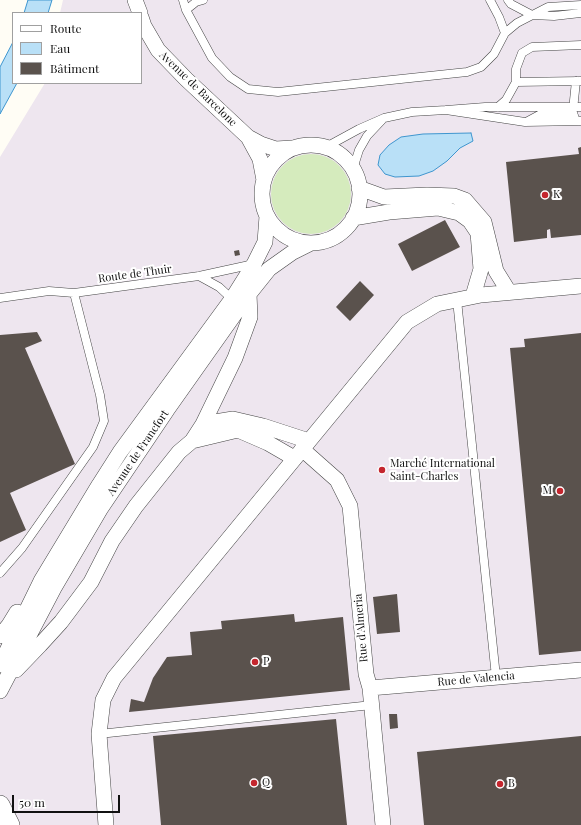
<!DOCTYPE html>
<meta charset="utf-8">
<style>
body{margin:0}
#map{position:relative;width:581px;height:825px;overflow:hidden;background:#fffdf5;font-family:"Playfair Display",serif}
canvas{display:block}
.legend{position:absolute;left:12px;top:12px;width:130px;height:72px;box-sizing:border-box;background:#fff;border:1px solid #a0a0a0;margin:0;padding:5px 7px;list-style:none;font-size:12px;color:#111}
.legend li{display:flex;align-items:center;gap:8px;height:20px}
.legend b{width:20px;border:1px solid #a0a0a0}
.scale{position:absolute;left:12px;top:795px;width:108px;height:18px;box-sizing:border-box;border:2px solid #111;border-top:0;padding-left:5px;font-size:12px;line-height:14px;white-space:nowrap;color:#111;-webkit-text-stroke:3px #fff;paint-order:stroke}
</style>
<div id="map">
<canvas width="581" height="825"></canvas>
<ul class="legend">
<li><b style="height:5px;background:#fff"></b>Route</li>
<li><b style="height:11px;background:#b9e0f7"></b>Eau</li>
<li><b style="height:11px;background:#5a524d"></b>Bâtiment</li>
</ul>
<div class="scale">50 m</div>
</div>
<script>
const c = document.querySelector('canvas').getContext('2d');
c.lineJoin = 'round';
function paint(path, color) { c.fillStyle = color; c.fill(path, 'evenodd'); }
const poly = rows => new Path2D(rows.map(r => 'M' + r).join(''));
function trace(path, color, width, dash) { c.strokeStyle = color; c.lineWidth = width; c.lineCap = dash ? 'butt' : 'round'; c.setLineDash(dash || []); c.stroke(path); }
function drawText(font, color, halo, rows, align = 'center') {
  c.font = font + ' "Playfair Display",serif'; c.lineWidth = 4; c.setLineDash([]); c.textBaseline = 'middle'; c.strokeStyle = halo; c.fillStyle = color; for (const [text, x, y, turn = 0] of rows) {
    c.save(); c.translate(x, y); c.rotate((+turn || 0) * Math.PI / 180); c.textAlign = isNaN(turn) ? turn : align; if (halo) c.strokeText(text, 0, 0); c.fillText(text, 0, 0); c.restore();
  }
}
paint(poly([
 [63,0,581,0,581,825,0,825,0,157,45,83,141,83,141,13,60,13]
]), '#eee6ef');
paint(poly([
 '271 194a40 40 0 1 1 80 0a40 40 0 1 1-80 0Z'
]), '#d5ebbd');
const water = poly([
 [28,0,52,0,48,13,24,13,28,0],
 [13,42,13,83,17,83,0,114,0,67,13,42],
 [471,133,473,141,460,148,447,161,433,171,419,176,395,177,385,174,378,165,380,155,389,145,401,137,423,134,471,133]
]);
paint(water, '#b9e0f7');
trace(water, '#3f96cf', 1);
paint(poly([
 [581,147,581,235,551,238,550,229,547,230,547,238,514,242,506,162,579,154,578,148],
 [445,220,460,247,412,271,398,244],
 [239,250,240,255,235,256,234,251],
 [360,281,374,295,350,321,336,307],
 [37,332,42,341,25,348,75,464,10,493,26,530,0,542,0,335],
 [581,333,581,651,539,655,510,348,525,347,524,339],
 [397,594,400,632,377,634,373,597],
 [294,614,295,622,343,617,350,690,129,712,131,699,144,702,153,678,167,657,192,655,190,632,222,629,221,621],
 [389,714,397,714,398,728,390,729],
 [336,719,347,825,161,825,153,736],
 [581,736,581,825,424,825,417,752]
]), '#5a524d');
const service = poly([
 [183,0,186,10],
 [203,0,196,2,186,10,212,58,230,77,248,89,278,92,467,72,481,67,494,54,505,33,517,23,548,7,581,5],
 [490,0,499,17,505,33],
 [508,0,511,4,532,15,554,16,581,13],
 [581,45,532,47,522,53,516,69,516,82,581,81],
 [498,107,506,100,516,82],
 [581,107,485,107,446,110,525,122,581,121],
 [573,110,576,81],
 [528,121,541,114,573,113,576,121],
 [326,147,359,129,384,118,412,112,446,110],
 [353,169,359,150,367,136,382,120],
 [199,276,219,287,232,299],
 [0,298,49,291,74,293,199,276,254,264],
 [457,300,496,677],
 [0,573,22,548,93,447,104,421,100,395,74,293],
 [99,734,372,705]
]);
const minor = poly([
 [135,0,140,13],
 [141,17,144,26,158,50,186,79,248,137,261,144,276,149,292,148],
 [248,137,260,159,264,180],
 '262 194a49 49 0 1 1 98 0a49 49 0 1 1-98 0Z',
 [359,188,384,197,427,195,454,196,465,200,484,222,496,271,509,292],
 [353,218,389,212,438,208,459,213,470,221,478,233,481,269,473,296],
 [203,424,233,419,263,426,309,441],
 [192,441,238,430,268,443,294,458],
 [302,449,337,480,350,506,366,674,370,688,383,825],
 [0,636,9,625,17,612],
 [0,665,41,581,99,485,120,452,232,299,254,264,265,242,267,216],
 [16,670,40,645,61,622,91,582,112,541,136,506,179,452,192,441,203,424,235,358,250,317,249,294],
 [370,688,581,670],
 [0,691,54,588,101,508,167,410,249,294,269,269,293,252,311,243],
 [106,825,99,734,103,700,114,678,407,322,437,304,481,295,581,286]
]);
const tertiary = poly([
 [0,805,10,825]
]);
trace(service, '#444', 9);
trace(minor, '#444', 16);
trace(tertiary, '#444', 20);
trace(service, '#fff', 8);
trace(minor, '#fff', 15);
trace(tertiary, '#fff', 19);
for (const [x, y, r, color] of [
 [545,195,4,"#c4262e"],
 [382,470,4,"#c4262e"],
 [560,491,4,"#c4262e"],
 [255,662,4,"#c4262e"],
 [254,783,4,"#c4262e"],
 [500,784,4,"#c4262e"]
]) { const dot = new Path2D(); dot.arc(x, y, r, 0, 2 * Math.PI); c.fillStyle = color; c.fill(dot); trace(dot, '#fff', 1.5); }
drawText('11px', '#111', '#fff', [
 ["Avenue de Barcelone",198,89,44],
 ["Route de Thuir",135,274,-8],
 ["Avenue de Francfort",138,453,-56],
 ["Rue d'Almeria",361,628,-95],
 ["Rue de Valencia",476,679,-5]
]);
drawText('11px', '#111', '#fff', [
 ["K",553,195],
 ["Marché International",390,464],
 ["Saint-Charles",390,477],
 ["M",552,491,"right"],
 ["P",263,662],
 ["Q",262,783],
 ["B",508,784]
], 'left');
</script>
